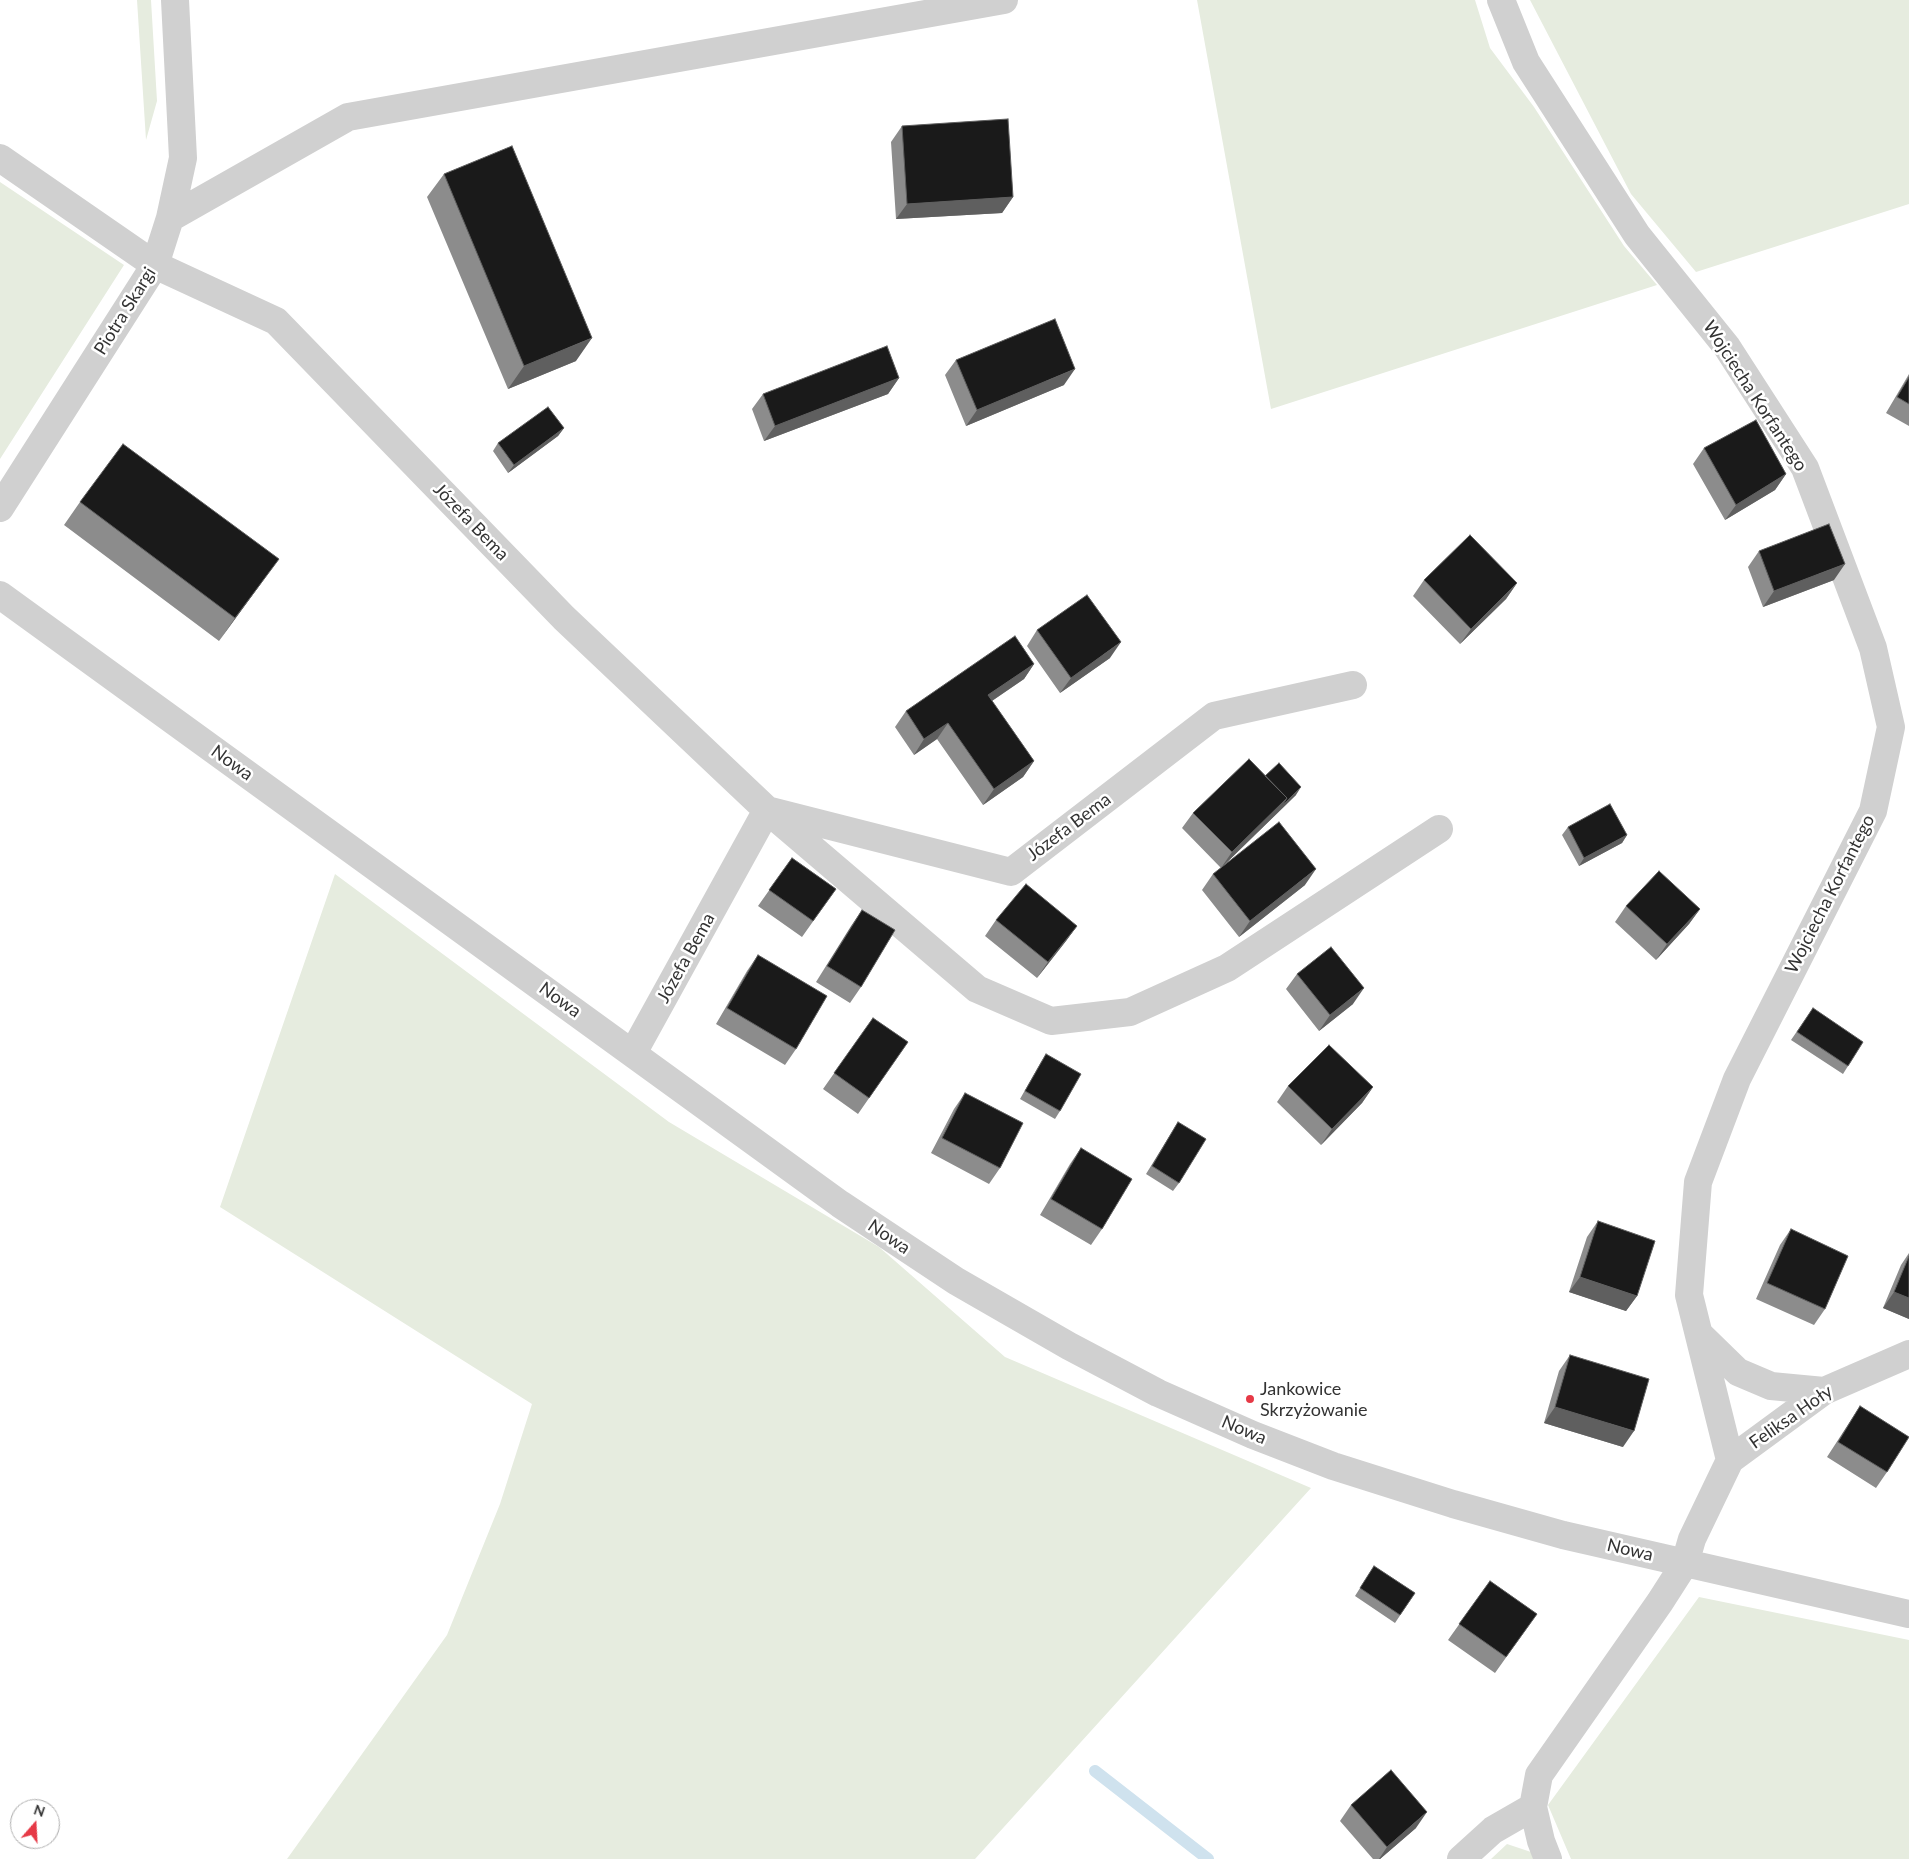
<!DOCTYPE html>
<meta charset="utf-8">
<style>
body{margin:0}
#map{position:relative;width:1909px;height:1859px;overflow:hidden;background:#fff;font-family:Lato,sans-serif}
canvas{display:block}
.north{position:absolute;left:10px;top:1799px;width:50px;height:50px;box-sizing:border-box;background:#fff;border:1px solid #adadad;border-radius:50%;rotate:19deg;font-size:14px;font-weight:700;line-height:20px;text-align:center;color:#333}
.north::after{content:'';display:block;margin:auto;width:18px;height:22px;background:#e63946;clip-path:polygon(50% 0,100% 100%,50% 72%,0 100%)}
</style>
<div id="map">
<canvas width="1909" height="1859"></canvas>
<div class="north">N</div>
</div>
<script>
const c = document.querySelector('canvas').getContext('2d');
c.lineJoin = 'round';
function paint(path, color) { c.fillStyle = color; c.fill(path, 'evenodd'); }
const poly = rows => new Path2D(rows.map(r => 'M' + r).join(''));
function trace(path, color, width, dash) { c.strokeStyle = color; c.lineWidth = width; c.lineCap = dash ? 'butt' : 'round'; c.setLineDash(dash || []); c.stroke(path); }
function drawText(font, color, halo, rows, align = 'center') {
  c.font = font + ' Lato,sans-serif'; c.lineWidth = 5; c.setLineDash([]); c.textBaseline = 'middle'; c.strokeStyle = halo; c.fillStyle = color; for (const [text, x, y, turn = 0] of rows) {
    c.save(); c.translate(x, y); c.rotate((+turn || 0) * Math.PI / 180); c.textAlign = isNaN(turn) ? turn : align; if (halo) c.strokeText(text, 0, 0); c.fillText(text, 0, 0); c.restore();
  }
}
paint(poly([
 [137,0,151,0,157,101,146,140],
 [1197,0,1475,0,1490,48,1534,107,1624,246,1657,285,1271,409],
 [1530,0,1909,0,1909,204,1696,272,1631,194],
 [0,182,124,265,0,459],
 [335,874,669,1122,879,1247,1005,1357,1311,1488,975,1859,287,1859,447,1635,500,1504,532,1404,220,1207],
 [1699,1597,1909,1640,1909,1859,1571,1859,1548,1805],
 [1507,1844,1531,1852,1534,1859,1491,1859]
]), '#e6ecdf');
trace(poly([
 [1095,1771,1208,1859]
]), '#cfe2ee', 12);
trace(poly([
 [1501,0,1526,62,1637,235,1727,347,1805,468,1873,648,1891,727,1873,811,1737,1079,1698,1182,1689,1295,1730,1460,1692,1539,1685,1563,1660,1602,1539,1775,1533,1807,1541,1841,1548,1859],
 [0,158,155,265,276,321,564,618,767,810,977,989,1051,1021,1130,1012,1227,968,1439,829],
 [170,218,348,117,1004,0],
 [0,508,155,265,170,218,183,158,175,0],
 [0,595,840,1204,956,1281,1069,1346,1158,1393,1253,1435,1333,1466,1453,1504,1563,1535,1909,1614],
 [633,1053,767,810,1011,872,1214,716,1353,685],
 [1699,1334,1738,1372,1771,1386,1824,1391],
 [1730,1460,1824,1391,1909,1354],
 [1461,1859,1493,1830,1533,1807]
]), '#d0d0d0', 28);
paint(poly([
 [902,126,1013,197,1002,213,896,219,891,142],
 [444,174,576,361,508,389,427,197],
 [956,360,1064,385,966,426,945,375],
 [1909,374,1909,426,1886,413],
 [899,378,888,394,764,441,752,409,763,394],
 [564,428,558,436,508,473,493,451,498,443],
 [1704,448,1786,474,1775,490,1725,520,1693,464],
 [80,502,262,582,219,641,64,525],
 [1759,551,1834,580,1763,607,1748,567],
 [1424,580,1517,583,1506,599,1460,644,1413,596],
 [1037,630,1110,658,1060,693,1027,646],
 [1034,664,1024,679,992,701,1034,761,1023,777,983,805,937,739,914,755,895,727,906,711],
 [1265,776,1296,795,1221,868,1182,828,1193,813],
 [1568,827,1627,835,1622,843,1579,866,1562,835],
 [792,858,836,889,802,937,758,906],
 [1213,874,1305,885,1239,937,1202,890],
 [1626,906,1700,909,1689,924,1656,960,1615,922],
 [862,910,861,987,850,1003,816,982,851,926],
 [996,920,1077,926,1066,941,1037,978,985,936],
 [758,955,796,1049,785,1065,716,1024,747,971],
 [1297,974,1353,1004,1319,1031,1286,989],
 [1813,1008,1848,1066,1843,1074,1791,1040],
 [873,1018,908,1042,858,1114,823,1089],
 [1046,1054,1060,1111,1055,1119,1020,1099,1041,1062],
 [1288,1086,1373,1087,1362,1103,1321,1145,1277,1102],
 [965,1093,1000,1168,989,1184,931,1153,954,1109],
 [1178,1122,1179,1183,1173,1191,1146,1174],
 [1081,1148,1102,1229,1091,1245,1040,1215,1070,1164],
 [1598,1221,1637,1296,1626,1311,1569,1292,1587,1237],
 [1791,1229,1825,1309,1814,1325,1756,1299,1780,1245],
 [1909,1253,1909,1319,1883,1308,1901,1265],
 [1570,1355,1623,1447,1544,1423,1559,1371],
 [1860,1406,1887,1472,1876,1488,1827,1457],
 [1374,1566,1415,1593,1395,1623,1355,1596],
 [1490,1581,1537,1614,1495,1673,1448,1640],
 [1351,1805,1416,1828,1380,1859,1373,1859,1340,1821]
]), '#8c8c8c');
paint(poly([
 [1013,197,1002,213,896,219,907,204],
 [592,338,576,361,508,389,524,366],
 [1075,369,1064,385,966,426,977,410],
 [899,378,888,394,764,441,775,426],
 [564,428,558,436,508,473,514,465],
 [1786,474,1775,490,1725,520,1736,505],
 [279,559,262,582,219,641,235,618],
 [1845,564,1834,580,1763,607,1774,591],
 [1517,583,1506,599,1460,644,1471,629],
 [1121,642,1110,658,1060,693,1071,678],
 [1034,664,1024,679,977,711,988,695],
 [948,723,937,739,914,755,924,739],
 [1034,761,1023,777,983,805,994,789],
 [1301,787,1296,795,1221,868,1232,852,1287,798],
 [1627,835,1622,843,1579,866,1584,858],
 [1316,869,1305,885,1239,937,1250,921],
 [1700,909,1689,924,1656,960,1667,944],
 [1077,926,1066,941,1037,978,1048,962],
 [1364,988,1353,1004,1319,1031,1330,1015],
 [1373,1087,1362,1103,1321,1145,1332,1129],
 [1580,1277,1637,1296,1626,1311,1569,1292],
 [1894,1292,1909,1298,1909,1319,1883,1308],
 [1555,1407,1634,1431,1623,1447,1544,1423],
 [1427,1812,1416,1828,1380,1859,1379,1859,1387,1847]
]), '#5f5f5f');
const building = poly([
 [1008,119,1013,197,907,204,902,126,1008,119],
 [512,146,592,338,524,366,444,174,512,146],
 [1055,319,1075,369,977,410,956,360,1055,319],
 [887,346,899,378,775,426,763,394,887,346],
 [1909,377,1909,404,1897,397,1909,377],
 [548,407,564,428,514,465,498,443,548,407],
 [1756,420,1786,474,1736,505,1704,448,1756,420],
 [123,444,279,559,235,618,80,502,123,444],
 [1829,524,1845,564,1774,591,1759,551,1829,524],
 [1470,535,1517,583,1471,629,1424,580,1470,535],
 [1087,595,1121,642,1071,678,1037,630,1087,595],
 [1015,636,1034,664,988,695,1034,761,994,789,948,723,924,739,906,711,1015,636],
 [1249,759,1287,798,1232,852,1193,813,1249,759],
 [1279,763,1301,787,1282,806,1287,798,1265,776,1279,763],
 [1610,804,1627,835,1584,858,1568,827,1610,804],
 [1279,822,1316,869,1250,921,1213,874,1279,822],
 [792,858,836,889,813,921,769,890,792,858],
 [1659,871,1700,909,1667,944,1626,906,1659,871],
 [1026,884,1077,926,1048,962,996,920,1026,884],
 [862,910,895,930,861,987,827,966,862,910],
 [1331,947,1364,988,1330,1015,1297,974,1331,947],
 [758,955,827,996,796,1049,727,1008,758,955],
 [1813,1008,1863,1042,1848,1066,1797,1032,1813,1008],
 [873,1018,908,1042,869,1098,834,1073,873,1018],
 [1329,1045,1373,1087,1332,1129,1288,1086,1329,1045],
 [1046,1054,1081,1074,1060,1111,1025,1091,1046,1054],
 [965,1093,1023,1123,1000,1168,942,1138,965,1093],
 [1178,1122,1206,1139,1179,1183,1152,1166,1178,1122],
 [1081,1148,1132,1179,1102,1229,1051,1199,1081,1148],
 [1598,1221,1655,1241,1637,1296,1580,1277,1598,1221],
 [1791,1229,1848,1256,1825,1309,1767,1283,1791,1229],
 [1909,1256,1909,1298,1894,1292,1909,1256],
 [1570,1355,1649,1379,1634,1431,1555,1407,1570,1355],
 [1860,1406,1909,1437,1887,1472,1838,1442,1860,1406],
 [1374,1566,1415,1593,1400,1615,1360,1588,1374,1566],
 [1490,1581,1537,1614,1506,1657,1459,1624,1490,1581],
 [1391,1770,1427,1812,1387,1847,1351,1805,1391,1770]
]);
paint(building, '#1a1a1a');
trace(building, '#5f5f5f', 1);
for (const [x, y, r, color] of [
 [1250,1399,5,"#e63946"]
]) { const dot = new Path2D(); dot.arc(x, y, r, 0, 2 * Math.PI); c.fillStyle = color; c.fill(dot); trace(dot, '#fff', 2); }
drawText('18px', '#333', '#fff', [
 ["Piotra Skargi",125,311,-58],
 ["Wojciecha Korfantego",1755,396,57],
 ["Józefa Bema",471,522,46],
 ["Nowa",232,763,36],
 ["Józefa Bema",1069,827,-37],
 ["Wojciecha Korfantego",1830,894,-63],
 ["Józefa Bema",686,958,-61],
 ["Nowa",560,1000,36],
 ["Nowa",889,1237,34],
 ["Feliksa Hoły",1791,1417,-35],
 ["Nowa",1244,1430,23],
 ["Nowa",1630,1550,13]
]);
drawText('18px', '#333', '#fff', [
 ["Jankowice",1260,1389],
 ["Skrzyżowanie",1260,1410]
], 'left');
</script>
